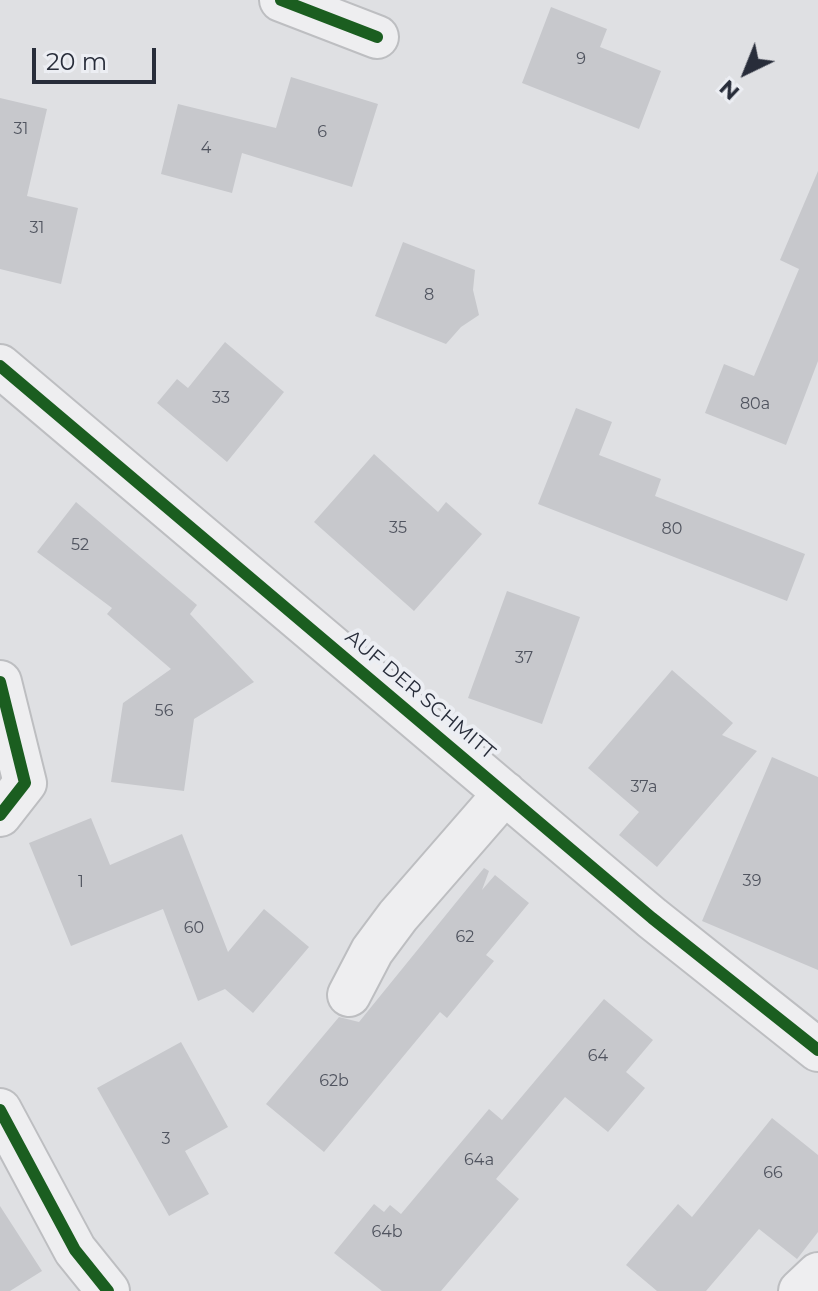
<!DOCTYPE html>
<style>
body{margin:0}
#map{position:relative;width:818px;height:1291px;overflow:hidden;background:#dfe0e3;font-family:Montserrat,sans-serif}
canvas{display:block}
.north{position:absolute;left:706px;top:32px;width:80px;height:80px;-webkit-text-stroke:6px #eceef3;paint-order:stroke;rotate:223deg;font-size:22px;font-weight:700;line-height:32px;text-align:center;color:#282d3a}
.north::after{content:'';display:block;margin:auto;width:28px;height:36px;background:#282d3a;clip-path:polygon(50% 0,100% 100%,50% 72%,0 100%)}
.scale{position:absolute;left:32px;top:48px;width:124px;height:36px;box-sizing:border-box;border:4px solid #282d3a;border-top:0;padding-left:10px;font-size:24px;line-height:28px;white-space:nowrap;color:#282d3a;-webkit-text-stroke:6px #eceef3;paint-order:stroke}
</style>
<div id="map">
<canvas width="818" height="1291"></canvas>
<div class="north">N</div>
<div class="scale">20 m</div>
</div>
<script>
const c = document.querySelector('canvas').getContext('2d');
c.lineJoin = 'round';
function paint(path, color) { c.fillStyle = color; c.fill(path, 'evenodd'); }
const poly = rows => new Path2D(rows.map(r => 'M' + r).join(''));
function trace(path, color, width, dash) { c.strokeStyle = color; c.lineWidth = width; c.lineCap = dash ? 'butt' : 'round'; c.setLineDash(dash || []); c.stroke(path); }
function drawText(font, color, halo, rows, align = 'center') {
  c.font = font + ' Montserrat,sans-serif'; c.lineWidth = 8; c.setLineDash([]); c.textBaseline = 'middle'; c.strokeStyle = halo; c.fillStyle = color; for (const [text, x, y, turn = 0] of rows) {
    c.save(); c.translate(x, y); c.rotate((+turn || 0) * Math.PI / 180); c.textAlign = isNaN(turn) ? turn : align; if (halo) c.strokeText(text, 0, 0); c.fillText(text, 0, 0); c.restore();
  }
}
paint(poly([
 [551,7,607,29,600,47,661,71,639,129,522,83],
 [291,77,378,104,352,187,242,153,232,193,161,174,178,104,276,128],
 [0,98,47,109,27,196,78,208,61,284,0,269],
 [818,171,818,361,786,445,705,413,724,364,754,376,799,269,780,260],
 [403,242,475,270,473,290,479,315,461,327,446,344,375,316],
 [225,342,284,392,227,462,157,403,177,379,188,388],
 [576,408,612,422,599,455,661,479,655,496,805,554,787,601,538,504],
 [374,454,438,512,446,502,482,534,414,611,314,522],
 [76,502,197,605,190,614,254,682,194,719,184,791,111,782,123,703,171,669,107,614,112,608,37,552],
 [507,591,580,617,542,724,468,698],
 [672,670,733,723,722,735,757,751,657,867,619,835,639,812,588,768],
 [772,757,818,777,818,970,702,921],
 [91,818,110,865,182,834,228,952,264,909,309,947,253,1013,225,989,198,1001,163,909,71,946,29,843],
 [484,868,489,871,482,890,495,875,529,903,486,955,494,961,447,1018,440,1012,324,1152,266,1104,339,1017,359,1022],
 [604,999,653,1040,626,1072,645,1088,608,1132,565,1097,496,1179,519,1199,441,1291,382,1291,334,1253,374,1204,384,1212,390,1205,401,1214,489,1109,502,1120],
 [181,1042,228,1127,185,1151,209,1194,169,1216,97,1088],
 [772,1118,818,1155,818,1232,797,1259,759,1229,706,1291,657,1291,626,1265,678,1204,692,1217],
 [0,1206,42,1271,10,1291,0,1291]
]), '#c7c8cc');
const minor = poly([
 [281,0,377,37],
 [0,366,652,918,818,1050],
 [0,682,25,783,0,815],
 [349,995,372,951,398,916,505,793],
 [0,1110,75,1250,108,1291],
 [800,1291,818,1274]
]);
trace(minor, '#bdbec1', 46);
trace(minor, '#eeeef0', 42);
trace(poly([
 [281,0,377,37],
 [0,366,652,918,818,1050],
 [0,682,25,783,0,815],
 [0,1110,75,1250,108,1291]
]), '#1b5e20', 12);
drawText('16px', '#50545f', null, [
 ["9",581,59],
 ["31",21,129],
 ["6",322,132],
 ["4",206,148],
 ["31",37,228],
 ["8",429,295],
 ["33",221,398],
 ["80a",755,404],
 ["35",398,528],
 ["80",672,529],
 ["52",80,545],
 ["37",524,658],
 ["56",164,711],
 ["37a",644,787],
 ["39",752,881],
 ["1",81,882],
 ["60",194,928],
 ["62",465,937],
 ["64",598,1056],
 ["62b",334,1081],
 ["3",166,1139],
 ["64a",479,1160],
 ["66",773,1173],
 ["64b",387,1232]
]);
drawText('20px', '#282d3a', '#eceef3', [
 ["AUF DER SCHMITT",420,695,40]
]);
</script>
